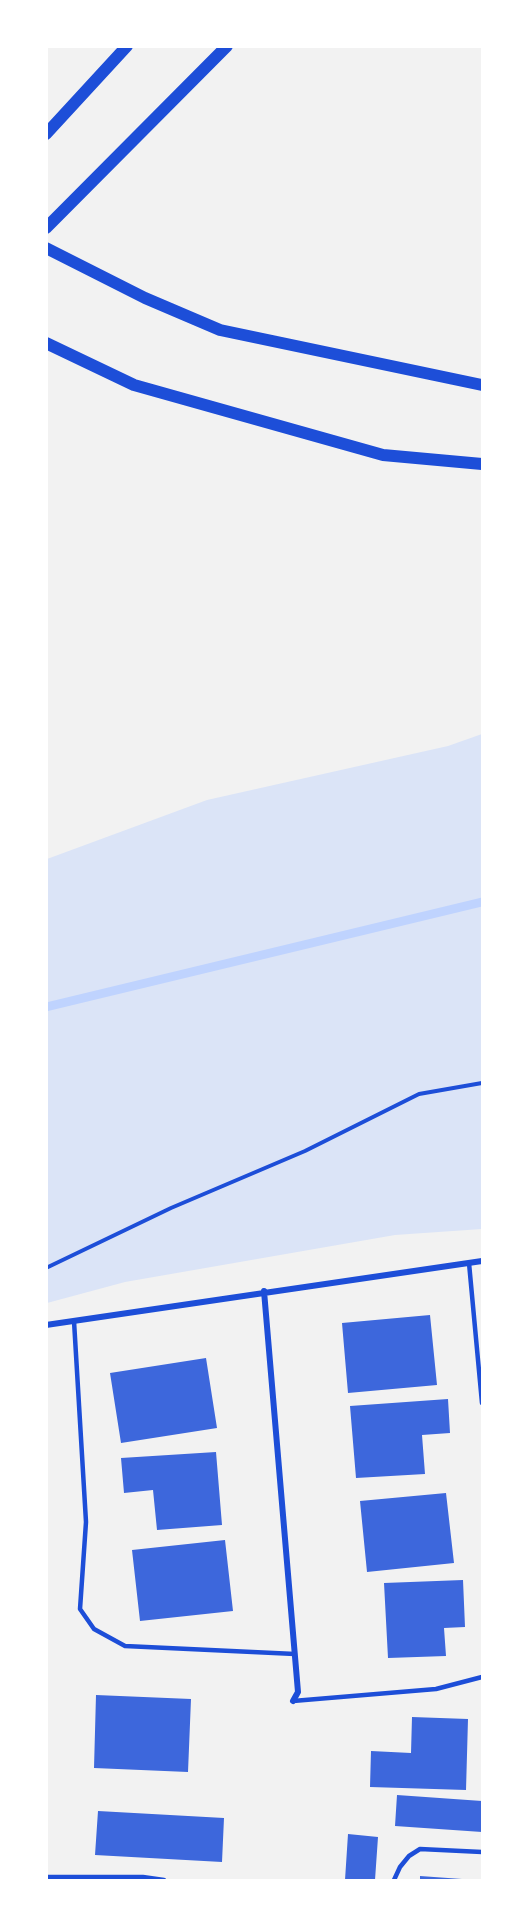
<!DOCTYPE html>
<style>
body{margin:0}
#map{position:relative;width:529px;height:1927px;overflow:hidden;background:#f2f2f2;font-family:"Fira Sans",sans-serif}
canvas{display:block}
.frame{position:absolute;inset:0;border:48px solid #fff;pointer-events:none}
</style>
<div id="map">
<canvas width="529" height="1927"></canvas>
<div class="frame"></div>
</div>
<script>
const c = document.querySelector('canvas').getContext('2d');
c.lineJoin = 'round';
function paint(path, color) { c.fillStyle = color; c.fill(path, 'evenodd'); }
const poly = rows => new Path2D(rows.map(r => 'M' + r).join(''));
function trace(path, color, width, dash) { c.strokeStyle = color; c.lineWidth = width; c.lineCap = dash ? 'butt' : 'round'; c.setLineDash(dash || []); c.stroke(path); }
paint(poly([
 [482,734,482,1229,395,1235,125,1282,47,1303,47,859,207,800,448,746]
]), '#dbe4f7');
trace(poly([
 [46,1007,482,902]
]), '#bfd3fe', 9);
paint(poly([
 [430,1315,437,1385,348,1393,342,1323],
 [206,1358,217,1428,121,1443,110,1373],
 [448,1399,450,1433,422,1435,425,1474,356,1478,350,1406],
 [216,1452,222,1525,157,1530,153,1490,124,1493,121,1458],
 [446,1493,454,1563,367,1572,360,1501],
 [225,1540,233,1611,140,1621,132,1550],
 [463,1580,465,1627,444,1628,446,1656,388,1658,384,1583],
 [96,1695,191,1699,188,1772,94,1768],
 [412,1717,468,1719,466,1790,370,1787,371,1751,411,1753],
 [397,1795,482,1801,482,1832,395,1826],
 [98,1811,224,1818,222,1862,95,1855],
 [348,1834,378,1837,375,1880,345,1880],
 [420,1876,462,1879,462,1880,420,1880]
]), '#3d67dc');
trace(poly([
 [46,1268,171,1208,305,1151,419,1094,482,1083]
]), '#1d4ed8', 4);
trace(poly([
 [469,1263,482,1403],
 [74,1321,86,1522,80,1609,94,1629,125,1646,295,1654],
 [293,1701,436,1689,482,1677],
 [46,1877,143,1877,164,1880],
 [394,1880,400,1867,409,1856,420,1849,482,1852]
]), '#1d4ed8', 4.5);
trace(poly([
 [264,1291,298,1692,293,1701],
 [46,1325,482,1261]
]), '#1d4ed8', 6);
trace(poly([
 [46,134,127,46],
 [46,228,227,46],
 [46,248,145,298,220,330,482,385],
 [46,343,134,385,383,455,482,464]
]), '#1d4ed8', 12);
</script>
